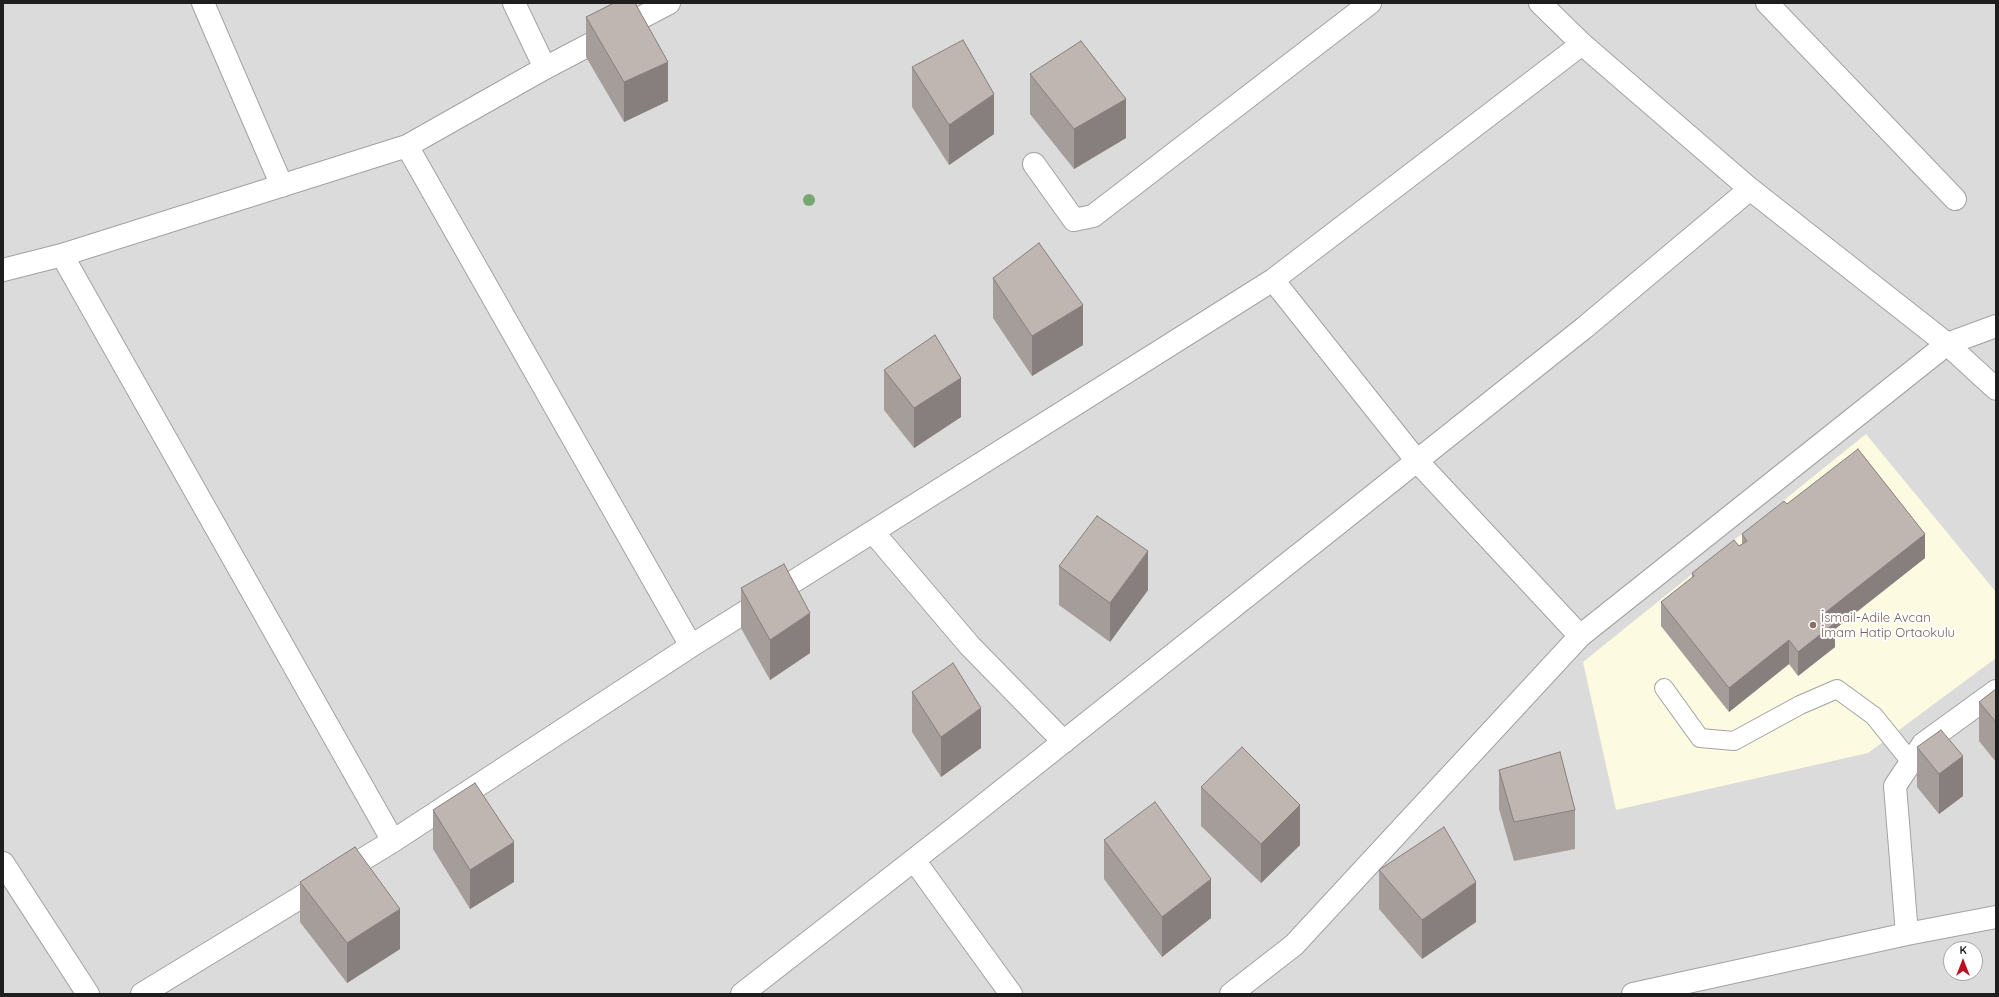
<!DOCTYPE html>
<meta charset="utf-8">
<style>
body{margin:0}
#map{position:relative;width:1999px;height:997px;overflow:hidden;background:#eeeae5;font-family:Quicksand,sans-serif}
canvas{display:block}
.frame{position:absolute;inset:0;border:4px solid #1e1e1e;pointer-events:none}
.north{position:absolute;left:1943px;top:941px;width:40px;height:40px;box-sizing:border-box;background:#fff;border:1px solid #a5a5a5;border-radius:50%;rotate:0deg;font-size:11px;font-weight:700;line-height:16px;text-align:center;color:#1e1e1e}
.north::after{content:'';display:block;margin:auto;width:14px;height:18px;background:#bd0f1f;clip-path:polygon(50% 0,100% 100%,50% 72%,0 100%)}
</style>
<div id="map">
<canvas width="1999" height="997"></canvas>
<div class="frame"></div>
<div class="north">K</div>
</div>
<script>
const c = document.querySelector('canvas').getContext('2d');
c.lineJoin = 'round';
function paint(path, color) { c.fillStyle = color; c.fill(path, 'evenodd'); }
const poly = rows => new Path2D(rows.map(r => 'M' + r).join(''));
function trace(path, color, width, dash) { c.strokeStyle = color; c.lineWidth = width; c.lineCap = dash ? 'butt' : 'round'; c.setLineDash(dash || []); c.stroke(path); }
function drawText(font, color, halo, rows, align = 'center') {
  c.font = font + ' Quicksand,sans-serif'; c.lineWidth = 4; c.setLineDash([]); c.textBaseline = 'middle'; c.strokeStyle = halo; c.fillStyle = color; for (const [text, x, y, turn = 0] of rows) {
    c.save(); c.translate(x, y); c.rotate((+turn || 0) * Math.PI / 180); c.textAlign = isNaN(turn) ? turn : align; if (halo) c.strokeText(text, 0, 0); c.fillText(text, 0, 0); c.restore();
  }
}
paint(poly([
 [3,3,1996,3,1996,994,3,994],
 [1951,949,1975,949,1975,973,1951,973]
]), '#dcdbdb');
paint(poly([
 [1866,434,1996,592,1996,658,1868,753,1616,810,1583,662]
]), '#fcfae0');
const service = poly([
 [1664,688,1700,738,1734,741,1800,705,1837,689,1874,716,1911,762]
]);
const minor = poly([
 [203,3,282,186],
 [514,3,545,68],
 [1540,3,1582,44,1750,189,1947,344,1996,389],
 [1767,3,1955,199],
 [407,146,691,646],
 [1034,164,1074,220,1093,216,1370,3],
 [62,255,393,841],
 [3,270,62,255,407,146,545,68,669,3],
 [1273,280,1417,461,1580,636],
 [873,532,970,646,1064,742],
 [914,860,1011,994],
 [3,863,88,994],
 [1907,934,1895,786,1923,744,1996,691],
 [142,994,393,841,691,646,1273,280,1582,44],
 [742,994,960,824,1584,328,1750,189],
 [1231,994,1294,945,1580,636,1947,344,1996,326],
 [1633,994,1907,934,1996,917]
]);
trace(service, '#a2a2a2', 20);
trace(minor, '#a2a2a2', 24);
trace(service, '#fff', 18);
trace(minor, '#fff', 22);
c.fillStyle = '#76a972';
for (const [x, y] of [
 [809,200]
]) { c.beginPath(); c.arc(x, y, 6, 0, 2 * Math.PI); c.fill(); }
paint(poly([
 [586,17,668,101,624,122,586,57],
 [912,67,994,134,949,165,912,107],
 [1030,74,1126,138,1074,169,1030,114],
 [993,278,1083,345,1032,376,993,318],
 [884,370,961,417,914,448,884,410],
 [1787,504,1925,558,1835,629,1835,647,1798,676,1789,664,1729,712,1661,626,1661,602,1692,578,1692,573,1742,544,1742,534],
 [1059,566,1148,590,1110,642,1059,605],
 [741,588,810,653,770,680,741,628],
 [1996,689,1996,762,1979,741,1979,702],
 [912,692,981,748,941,777,912,732],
 [1917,747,1963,796,1939,814,1917,787],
 [1499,770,1575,810,1575,849,1514,861,1499,809],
 [1201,787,1300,845,1261,883,1201,826],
 [433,810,514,882,470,909,433,849],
 [1104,840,1211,918,1162,957,1104,879],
 [1379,870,1476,922,1422,959,1379,909],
 [300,882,400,949,347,983,300,922]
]), '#a49d99');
paint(poly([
 [668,62,668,101,624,122,624,82],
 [994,94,994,134,949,165,949,125],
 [1126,99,1126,138,1074,169,1074,129],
 [1083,305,1083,345,1032,376,1032,336],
 [961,378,961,417,914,448,914,408],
 [1925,534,1925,558,1835,629,1835,647,1798,676,1798,652,1826,612],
 [1148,551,1148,590,1110,642,1110,603],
 [810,613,810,653,770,680,770,640],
 [1789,640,1789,664,1729,712,1729,688],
 [981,708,981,748,941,777,941,737],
 [1963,756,1963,796,1939,814,1939,774],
 [1300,805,1300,845,1261,883,1261,844],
 [514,842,514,882,470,909,470,870],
 [1211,879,1211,918,1162,957,1162,917],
 [1476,882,1476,922,1422,959,1422,920],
 [400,909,400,949,347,983,347,943]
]), '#867f7d');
const building = poly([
 [614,3,635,3,668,62,624,82,586,17,614,3],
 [963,40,994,94,949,125,912,67,963,40],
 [1081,41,1126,99,1074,129,1030,74,1081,41],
 [1039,243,1083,305,1032,336,993,278,1039,243],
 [935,335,961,378,914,408,884,370,935,335],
 [1858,449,1925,534,1826,612,1835,623,1798,652,1789,640,1729,688,1661,602,1694,576,1692,573,1734,540,1739,546,1747,541,1742,534,1784,501,1787,504,1858,449],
 [1097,516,1148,551,1110,603,1059,566,1097,516],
 [784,564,810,613,770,640,741,588,784,564],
 [953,663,981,708,941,737,912,692,953,663],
 [1996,689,1996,722,1979,702,1996,689],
 [1941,730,1963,756,1939,774,1917,747,1941,730],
 [1242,747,1300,805,1261,844,1201,787,1242,747],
 [1560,752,1575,810,1514,822,1499,770,1560,752],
 [475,783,514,842,470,870,433,810,475,783],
 [1155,802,1211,879,1162,917,1104,840,1155,802],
 [1444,827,1476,882,1422,920,1379,870,1444,827],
 [355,847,400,909,347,943,300,882,355,847]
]);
paint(building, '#bfb6b2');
trace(building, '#867f7d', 1);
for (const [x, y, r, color] of [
 [1813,625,4,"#8d6e63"]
]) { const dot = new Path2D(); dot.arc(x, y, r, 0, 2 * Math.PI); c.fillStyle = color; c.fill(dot); trace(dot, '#fff', 1.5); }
drawText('13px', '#785e54', '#fff', [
 ["İsmail-Adile Avcan",1821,618],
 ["İmam Hatip Ortaokulu",1821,633]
], 'left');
</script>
